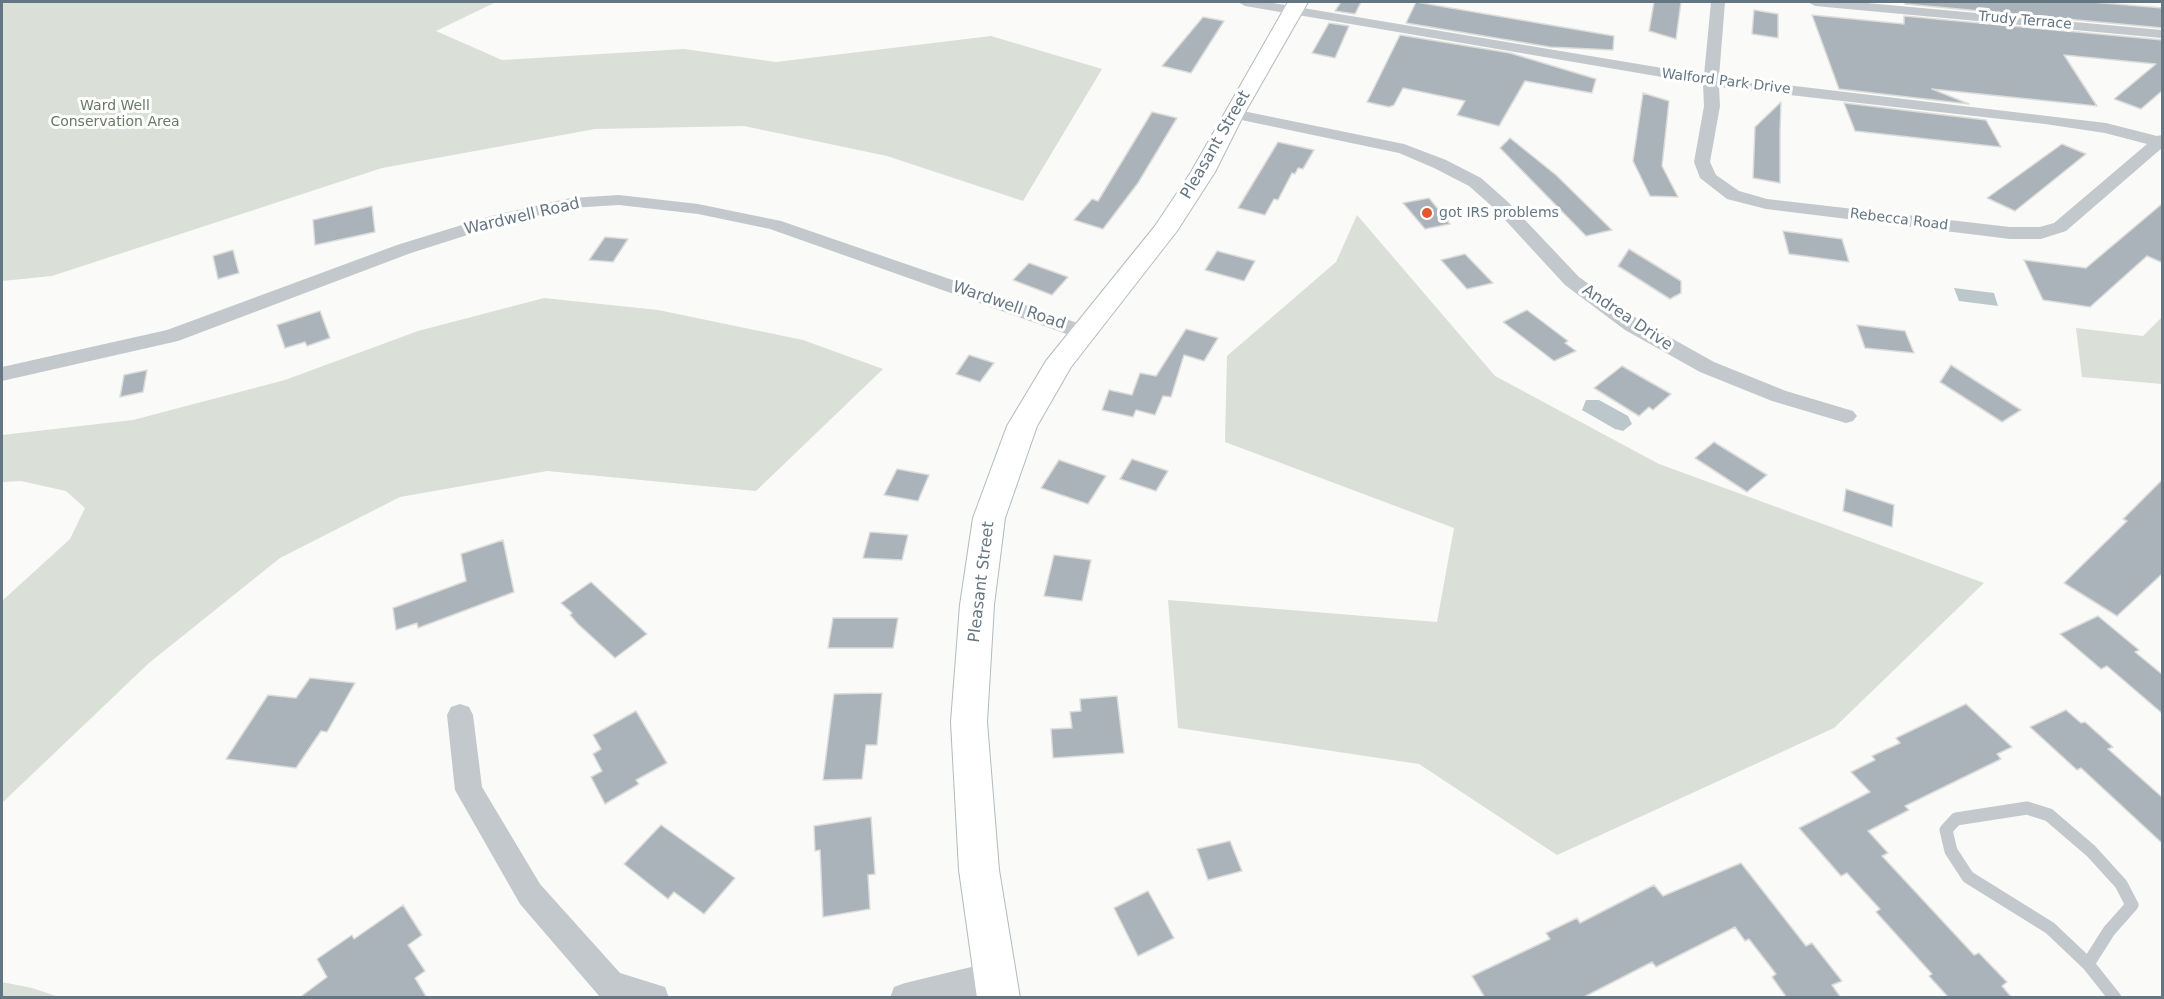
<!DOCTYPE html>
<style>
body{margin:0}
#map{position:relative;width:2164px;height:999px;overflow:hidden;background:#fafaf8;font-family:"DejaVu Sans",sans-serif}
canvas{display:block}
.frame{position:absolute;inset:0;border:3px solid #657683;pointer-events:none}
</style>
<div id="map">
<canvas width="2164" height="999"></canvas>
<div class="frame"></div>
</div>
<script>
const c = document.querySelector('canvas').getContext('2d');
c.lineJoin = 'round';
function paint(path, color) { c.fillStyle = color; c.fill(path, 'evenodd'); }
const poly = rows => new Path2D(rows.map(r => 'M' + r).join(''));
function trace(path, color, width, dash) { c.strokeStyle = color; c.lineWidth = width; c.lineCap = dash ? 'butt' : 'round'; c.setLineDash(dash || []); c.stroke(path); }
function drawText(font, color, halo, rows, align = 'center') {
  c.font = font + ' "DejaVu Sans",sans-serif'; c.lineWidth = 6; c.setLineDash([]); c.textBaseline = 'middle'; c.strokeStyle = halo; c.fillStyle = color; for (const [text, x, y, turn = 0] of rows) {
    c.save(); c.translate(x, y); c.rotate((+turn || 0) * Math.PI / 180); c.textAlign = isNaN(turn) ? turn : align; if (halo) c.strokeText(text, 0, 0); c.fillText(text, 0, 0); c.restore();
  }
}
paint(poly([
 [2,2,496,2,436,31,502,60,684,49,776,62,991,36,1102,69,1023,201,887,156,744,126,595,129,382,168,52,276,2,281],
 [1357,215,1495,376,1659,464,1984,583,1834,728,1557,855,1419,764,1178,728,1168,600,1437,622,1454,528,1225,442,1227,356,1336,262],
 [544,298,658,310,803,340,883,369,756,491,547,471,400,497,280,558,149,663,2,803,2,601,70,539,85,508,66,491,21,481,2,482,2,435,133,420,285,380,418,331],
 [2162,317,2162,384,2082,377,2076,328,2143,336],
 [2,982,32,988,59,997,2,997]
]), '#dadfd7');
paint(poly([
 [1954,288,1994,293,1998,306,1959,301],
 [1586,400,1599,400,1628,416,1632,424,1623,431,1615,429,1582,410]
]), '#bbc7cb');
const building = poly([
 [1341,2,1361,2,1355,14,1335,11,1341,2],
 [1416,2,1614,36,1613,50,1550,47,1406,23,1416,2],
 [1654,2,1681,2,1676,39,1649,31,1654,2],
 [1905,2,2092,2,2163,8,2163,28,1905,4,1905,2],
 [1754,10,1778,14,1778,38,1752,34,1754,10],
 [1812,15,1904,24,1904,16,2163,40,2163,90,2141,109,2114,99,2156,64,2064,55,2097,106,1932,89,1969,104,1839,89,1812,15],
 [1203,17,1224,21,1191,73,1162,66,1203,17],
 [1329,23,1349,26,1335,58,1312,53,1329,23],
 [1400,35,1510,53,1596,79,1592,93,1525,81,1499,126,1457,115,1465,101,1403,88,1394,105,1389,107,1367,102,1400,35],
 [1643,93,1669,101,1662,166,1678,197,1650,196,1633,161,1643,93],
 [1781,102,1780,131,1780,183,1753,178,1755,127,1781,102],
 [1844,103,1986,120,2001,147,1855,131,1844,103],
 [1152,112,1177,118,1138,183,1103,229,1074,220,1092,199,1098,201,1152,112],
 [1510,138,1556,175,1612,230,1586,236,1500,148,1510,138],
 [1278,142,1314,150,1303,169,1298,168,1295,174,1292,173,1278,200,1274,199,1265,215,1238,208,1278,142],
 [2062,144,2086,154,2015,211,1987,198,2062,144],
 [1429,198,1450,224,1425,229,1403,203,1429,198],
 [2163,203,2163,263,2147,256,2090,307,2043,300,2024,260,2086,268,2163,203],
 [372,206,375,232,315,245,313,220,372,206],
 [1783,231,1842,239,1849,262,1789,254,1783,231],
 [605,237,628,239,613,262,589,260,605,237],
 [1629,249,1681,281,1681,293,1670,299,1618,266,1629,249],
 [233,250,239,273,218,279,213,256,233,250],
 [1217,251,1255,261,1244,281,1205,270,1217,251],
 [1465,254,1493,283,1467,289,1441,260,1465,254],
 [1029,263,1068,277,1052,295,1013,280,1029,263],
 [1527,310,1568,341,1565,343,1576,351,1554,361,1503,322,1527,310],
 [320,311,330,338,307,346,305,342,285,348,277,325,320,311],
 [1857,325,1905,331,1914,353,1865,348,1857,325],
 [1186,329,1218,338,1204,361,1184,355,1171,397,1163,396,1155,415,1136,410,1133,417,1102,410,1109,390,1132,395,1140,373,1156,376,1186,329],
 [969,355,994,363,980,382,956,374,969,355],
 [1951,365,2021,410,2002,422,1940,382,1951,365],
 [1622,366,1671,394,1653,410,1649,407,1639,416,1594,388,1622,366],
 [147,370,143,392,120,397,124,375,147,370],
 [1714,442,1767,475,1747,492,1695,458,1714,442],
 [1132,459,1168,471,1156,491,1120,479,1132,459],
 [1059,460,1106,476,1088,504,1041,488,1059,460],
 [897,469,929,475,918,501,884,495,897,469],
 [2163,479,2163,573,2117,616,2064,583,2127,521,2123,519,2163,479],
 [1846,489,1894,505,1892,527,1843,511,1846,489],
 [870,532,908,535,902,560,863,558,870,532],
 [503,540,514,592,418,628,417,623,396,630,393,608,466,581,461,554,503,540],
 [1054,555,1091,560,1082,601,1044,596,1054,555],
 [591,582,647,634,615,658,578,624,570,615,572,613,561,603,591,582],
 [2098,616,2139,650,2135,652,2163,675,2163,714,2107,666,2101,669,2060,634,2098,616],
 [833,618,898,618,893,648,828,648,833,618],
 [310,678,355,683,327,732,321,731,296,768,226,759,268,695,296,698,310,678],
 [882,693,877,745,866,745,862,779,823,780,834,694,882,693],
 [1117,696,1124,753,1053,758,1051,729,1072,728,1070,712,1081,711,1080,699,1117,696],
 [1966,704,2012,747,1997,754,2001,759,1905,806,1909,810,1868,831,1888,853,1882,856,1974,955,1979,953,2007,982,2002,986,2012,998,1949,998,1929,976,1932,974,1876,912,1880,909,1847,873,1841,876,1799,828,1870,792,1851,772,1875,760,1872,756,1900,743,1896,738,1966,704],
 [2066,710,2081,723,2085,722,2113,747,2108,749,2163,798,2163,844,2081,768,2077,770,2030,727,2066,710],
 [636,711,667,763,636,780,639,784,605,804,591,777,602,771,593,754,601,749,593,735,636,711],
 [871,817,875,874,868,875,870,909,823,917,820,850,815,851,814,826,871,817],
 [661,825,735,878,704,914,674,892,668,899,624,864,661,825],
 [1230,841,1242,871,1208,880,1197,849,1230,841],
 [1741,863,1806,946,1812,943,1842,981,1832,985,1841,998,1787,998,1772,977,1776,974,1749,939,1745,941,1735,927,1656,967,1652,962,1582,998,1485,998,1472,976,1550,939,1546,933,1577,918,1580,923,1654,885,1663,896,1741,863],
 [1148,891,1174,938,1138,956,1114,908,1148,891],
 [403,905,422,935,408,945,425,971,415,978,427,998,299,998,327,977,317,959,352,935,354,939,403,905]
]);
paint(building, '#aab3b9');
trace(building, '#dcdcda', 1.5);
const secondary = poly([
 [1288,2,1308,2,1244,114,1215,172,1177,231,1071,367,1037,426,1005,518,994,605,987,722,999,870,1020,998,977,998,959,870,951,722,960,605,973,518,1007,426,1046,361,1155,226,1191,172,1288,2]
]);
trace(secondary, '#b3babf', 2);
trace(poly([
 [2027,808,2049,815,2091,851,2121,884,2132,905,2109,931,2088,964,2050,928,1968,877,1951,851,1946,830,1956,819,2027,808],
 [2088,964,2115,998]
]), '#c3c8cc', 13);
paint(poly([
 [1238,2,1267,2,1704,75,1711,2,1725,2,1719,77,2106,123,2157,136,2162,135,2162,148,2066,231,2041,239,2010,239,1766,209,1727,199,1700,178,1694,162,1704,106,1703,84,1245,6,1238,2],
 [1719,87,2045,124,2105,133,2147,144,2054,223,2040,227,2010,227,1767,199,1739,191,1716,175,1710,162,1720,106,1719,87],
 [1808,2,1856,2,2162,30,2162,38,1815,6,1808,2],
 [1233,109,1404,144,1446,160,1481,178,1507,201,1579,277,1639,320,1714,362,1786,391,1853,411,1857,416,1853,421,1846,423,1772,401,1700,372,1625,330,1565,285,1495,209,1469,186,1434,168,1399,153,1227,117,1225,114,1233,109],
 [619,195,698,204,781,221,1089,327,1092,332,1089,337,1082,339,1075,337,770,229,698,214,619,205,570,208,502,224,411,253,178,341,2,381,2,367,167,330,397,245,491,216,570,198,619,195],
 [460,704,469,707,473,715,482,787,540,884,620,973,665,987,669,998,600,997,520,904,455,790,447,715,451,707,460,704],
 [996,961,1007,965,1011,976,1007,987,996,991,970,998,890,998,894,987,905,983,996,961]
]), '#c3c8cc');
paint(secondary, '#fff');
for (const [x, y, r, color] of [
 [1427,213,6,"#e4572e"]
]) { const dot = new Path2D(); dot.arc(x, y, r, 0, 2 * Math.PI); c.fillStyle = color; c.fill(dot); trace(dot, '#fff', 2); }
drawText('14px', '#657683', '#fff', [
 ["Trudy Terrace",2025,21,5],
 ["Walford Park Drive",1726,82,7],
 ["Rebecca Road",1899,220,7]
]);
drawText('14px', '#687a64', '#fff', [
 ["Ward Well",115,106],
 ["Conservation Area",115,122]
]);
drawText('14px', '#657683', '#fff', [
 ["got IRS problems",1439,213]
], 'left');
drawText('16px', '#657683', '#fff', [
 ["Pleasant Street",1216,145,-60],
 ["Wardwell Road",522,217,-13],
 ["Wardwell Road",1009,306,19],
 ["Andrea Drive",1627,318,34],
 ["Pleasant Street",982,582,-83]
]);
</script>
